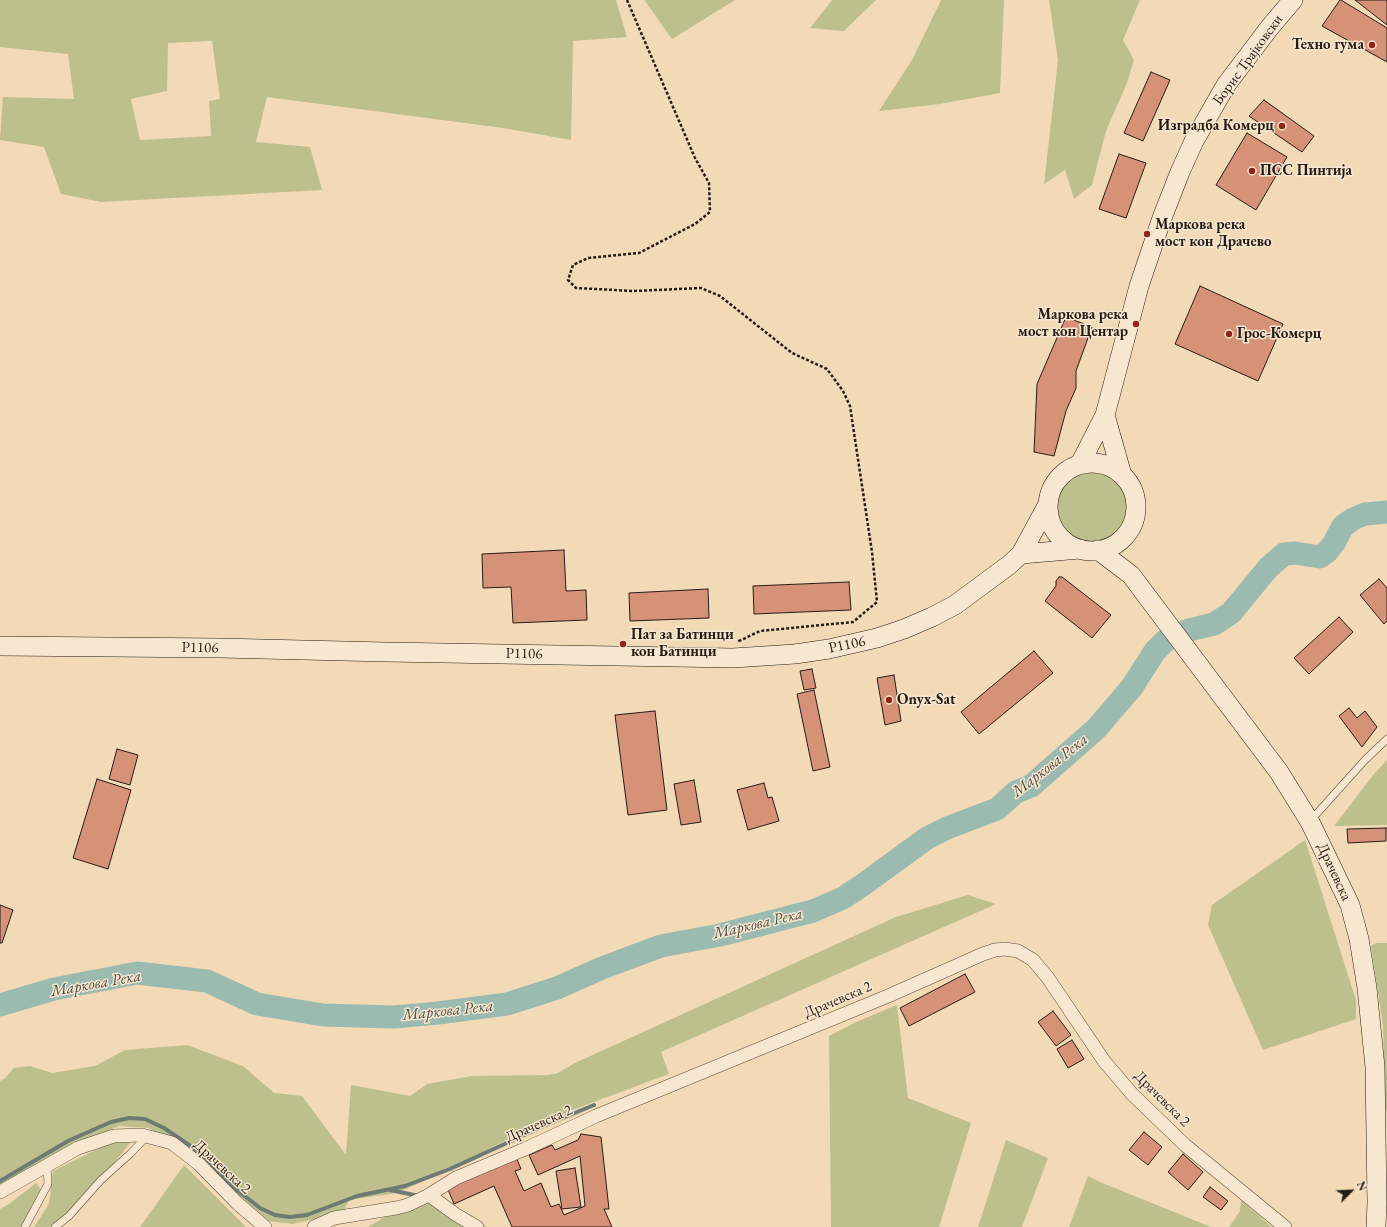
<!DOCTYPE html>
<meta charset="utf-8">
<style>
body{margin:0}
#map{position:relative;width:1387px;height:1227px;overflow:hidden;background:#f3dab7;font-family:"EB Garamond",serif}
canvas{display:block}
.north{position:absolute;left:1331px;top:1171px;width:40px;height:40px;-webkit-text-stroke:3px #f7e7d0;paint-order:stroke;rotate:66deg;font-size:11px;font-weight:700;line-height:16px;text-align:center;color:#271c14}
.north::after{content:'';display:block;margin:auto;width:14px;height:18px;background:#271c14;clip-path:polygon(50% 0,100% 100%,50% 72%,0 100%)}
</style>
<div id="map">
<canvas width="1387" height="1227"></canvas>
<div class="north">N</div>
</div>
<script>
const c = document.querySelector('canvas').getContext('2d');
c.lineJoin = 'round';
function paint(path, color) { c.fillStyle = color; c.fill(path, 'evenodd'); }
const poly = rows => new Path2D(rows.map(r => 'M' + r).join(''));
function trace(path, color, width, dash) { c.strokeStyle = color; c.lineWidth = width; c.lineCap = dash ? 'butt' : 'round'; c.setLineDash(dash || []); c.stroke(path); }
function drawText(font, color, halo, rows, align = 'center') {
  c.font = font + ' "EB Garamond",serif'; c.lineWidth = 3; c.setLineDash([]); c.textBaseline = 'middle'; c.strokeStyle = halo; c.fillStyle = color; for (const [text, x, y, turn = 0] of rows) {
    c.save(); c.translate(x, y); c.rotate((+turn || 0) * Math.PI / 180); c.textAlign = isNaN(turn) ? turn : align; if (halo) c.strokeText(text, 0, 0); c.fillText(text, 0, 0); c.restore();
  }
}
paint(poly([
 [0,0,616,0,627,37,573,41,571,140,503,128,267,97,256,142,310,147,322,190,101,202,61,194,44,147,0,140,3,97,74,99,68,54,0,47],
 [212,41,220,99,209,101,211,136,140,140,131,99,167,91,168,43],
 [646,0,735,0,672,39,645,1],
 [832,0,876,0,844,31,810,28],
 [941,0,1004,0,1000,93,940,104,879,111,912,60],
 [1049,0,1140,0,1123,40,1134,60,1127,83,1106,131,1092,185,1074,199,1065,170,1044,184,1058,60],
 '1053 506a38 38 0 1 1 76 0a38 38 0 1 1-76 0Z',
 [1387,760,1387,825,1334,826,1374,774],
 [1305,840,1356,1000,1356,1019,1263,1050,1208,925,1212,905],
 [968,895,996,904,661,1052,669,1074,575,1109,508,1139,450,1169,397,1193,349,1200,343,1213,292,1224,268,1221,240,1201,174,1141,148,1128,119,1126,82,1142,0,1191,0,1081,5,1078,14,1068,30,1066,52,1073,95,1066,125,1050,187,1045,243,1066,274,1093,302,1096,346,1155,351,1085,410,1096,427,1084,472,1076,548,1075,558,1073,575,1063,896,917],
 [1376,943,1387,943,1387,1113,1385,1102,1383,1025,1371,946],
 [897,1005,908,1098,971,1123,939,1227,831,1227,829,1036,856,1022],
 [124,1136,130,1143,111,1167,58,1227,34,1227,49,1204,53,1171],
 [1006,1140,1048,1158,1022,1227,978,1227],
 [184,1165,246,1227,140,1227],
 [1088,1176,1100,1182,1211,1227,1069,1227],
 [36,1183,42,1191,22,1227,0,1227,0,1209,9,1204],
 [439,1193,447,1201,487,1227,368,1227,388,1215,406,1213],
 [1241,1200,1272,1227,1229,1227,1240,1211]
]), '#bdbf8d');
trace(poly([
 [0,1181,68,1141,111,1122,129,1118,145,1119,164,1128,192,1147,237,1190,260,1208,275,1215,290,1217,307,1215,357,1196,405,1186,450,1169,546,1125,594,1105],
 [390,1190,419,1196]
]), '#6d7b72', 4);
trace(poly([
 [0,1005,54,989,137,973,207,981,257,1004,323,1015,394,1017,438,1013,507,1004,557,988,602,968,661,946,720,935,813,911,843,898,864,884,927,838,947,828,997,809,1016,792,1031,786,1096,729,1132,687,1155,651,1166,640,1189,630,1214,624,1231,613,1268,568,1284,554,1295,553,1320,557,1327,552,1334,543,1343,526,1353,519,1365,514,1387,512]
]), '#9bbab0', 23);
const building = poly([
 [1340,0,1341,0,1387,28,1387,62,1322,26,1340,0],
 [1355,0,1387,0,1387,25,1355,0],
 [1151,72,1170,80,1143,141,1124,133,1151,72],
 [1264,100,1314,136,1302,152,1249,116,1264,100],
 [1247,133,1287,157,1256,210,1216,185,1247,133],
 [1119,154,1146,163,1126,218,1099,209,1119,154],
 [1200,286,1283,324,1258,381,1175,344,1200,286],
 [1066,317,1092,327,1076,371,1076,388,1066,411,1054,456,1034,452,1037,384,1066,317],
 [564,550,566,591,586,590,587,620,513,623,511,587,483,588,482,554,564,550],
 [1059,577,1062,577,1111,615,1092,638,1045,601,1056,586,1056,581,1059,577],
 [1379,579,1387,588,1387,621,1384,624,1360,595,1379,579],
 [849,582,851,610,754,614,753,586,849,582],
 [708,589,709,618,630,621,629,593,708,589],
 [1339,617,1353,632,1309,674,1294,658,1339,617],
 [1034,651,1053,673,979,734,961,712,1034,651],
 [812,669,816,688,804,690,800,671,812,669],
 [894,675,901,721,885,725,877,678,894,675],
 [814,690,830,767,813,771,797,694,814,690],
 [1349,708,1357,718,1365,711,1377,727,1362,747,1339,716,1349,708],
 [655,711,667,810,628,815,615,715,655,711],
 [117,749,138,755,130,785,109,779,117,749],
 [97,779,131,790,108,869,73,858,97,779],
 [694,780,701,822,681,825,674,784,694,780],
 [764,783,768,798,772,797,779,821,748,830,737,790,764,783],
 [1386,828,1386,841,1348,843,1347,829,1386,828],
 [0,905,13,910,2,943,0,943,0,905],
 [965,974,975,992,909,1026,900,1008,965,974],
 [1053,1011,1071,1035,1056,1046,1038,1022,1053,1011],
 [1072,1040,1084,1059,1068,1068,1057,1049,1072,1040],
 [1144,1132,1162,1147,1148,1165,1129,1150,1144,1132],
 [581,1134,601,1137,609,1209,604,1209,612,1227,512,1227,494,1186,454,1204,447,1187,516,1157,521,1169,515,1171,524,1191,541,1183,551,1207,559,1204,564,1215,585,1206,580,1156,538,1175,529,1155,552,1145,555,1150,578,1140,581,1134],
 [1183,1154,1203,1172,1188,1190,1168,1172,1183,1154],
 [575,1168,581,1207,562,1209,556,1171,575,1168],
 [1210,1187,1228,1201,1221,1210,1203,1197,1210,1187]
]);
paint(building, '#d69179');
trace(building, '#271c14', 1);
const service = poly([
 [1311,820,1365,760,1387,739],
 [25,1227,48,1184,47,1165],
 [55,1227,69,1216,101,1180,131,1153,147,1136]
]);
const minor = poly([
 [0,1192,78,1148,114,1136,142,1135,172,1143,199,1164,237,1203,265,1227],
 [429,1195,455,1214,477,1227],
 [314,1227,334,1218,396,1208,408,1205,429,1195,456,1178,525,1149,596,1116,888,996,983,954,995,950,1005,949,1018,951,1033,960,1048,978,1104,1061,1132,1094,1185,1145,1285,1227]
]);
const secondary = poly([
 [1105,415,1122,475],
 '1048 507a44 44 0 1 1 88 0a44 44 0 1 1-88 0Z',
 [1080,464,1105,415,1139,286,1162,218,1180,172,1194,141,1226,85,1270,27,1293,0],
 [1098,550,1131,575,1279,772,1310,822,1350,905,1359,939,1367,988,1375,1067,1377,1203,1376,1227],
 [1021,554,1080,549],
 [0,646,220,648,386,652,733,658,795,654,829,649,877,638,904,629,932,617,955,605,1009,565,1021,554,1048,504]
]);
trace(service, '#5a4c3d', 8);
trace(minor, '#5a4c3d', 14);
trace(secondary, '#271c14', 20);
trace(poly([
 [627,0,695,158,709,183,710,212,695,224,639,253,588,258,573,265,568,280,576,288,634,291,701,288,720,296,792,353,827,369,843,391,850,406,872,552,877,602,853,622,760,631,739,641,739,643]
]), '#271c14', 2.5, [3, 2]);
trace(service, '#f7e7d0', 7);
trace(minor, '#f7e7d0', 13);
trace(secondary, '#f7e7d0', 19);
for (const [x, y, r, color] of [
 [1372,45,4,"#8f2418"],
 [1282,126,4,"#8f2418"],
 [1252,171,4,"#8f2418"],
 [1147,234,4,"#8f2418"],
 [1136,324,4,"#8f2418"],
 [1229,334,4,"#8f2418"],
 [623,644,4,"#8f2418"],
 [889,700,4,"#8f2418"]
]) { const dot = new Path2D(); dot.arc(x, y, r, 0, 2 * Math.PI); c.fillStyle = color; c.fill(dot); trace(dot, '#f7e7d0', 1.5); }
drawText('bold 15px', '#271c14', '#f7e7d0', [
 ["Техно гума",1364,45,"right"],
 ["Изградба Комерц",1274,126,"right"],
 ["ПСС Пинтија",1260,171],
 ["Маркова река",1155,225],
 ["мост кон Драчево",1155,242],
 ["Маркова река",1128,315,"right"],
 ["мост кон Центар",1128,332,"right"],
 ["Грос-Комерц",1237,334],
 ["Пат за Батинци",631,635],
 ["кон Батинци",631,652],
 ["Onyx-Sat",897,700]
], 'left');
drawText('15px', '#271c14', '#f7e7d0', [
 ["Борис Трајковски",1248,60,-54],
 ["P1106",847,645,-12],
 ["P1106",200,648,1],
 ["P1106",524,654,1],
 ["Драчевска",1334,872,65],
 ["Драчевска 2",838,1000,-23],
 ["Драчевска 2",1162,1099,45],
 ["Драчевска 2",539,1124,-24],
 ["Драчевска 2",222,1167,43]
]);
drawText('italic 16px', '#4a4b43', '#f7e7d0', [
 ["Маркова Река",1050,766,-38],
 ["Маркова Река",758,924,-13],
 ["Маркова Река",96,984,-10],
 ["Маркова Река",448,1011,-6]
]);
</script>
